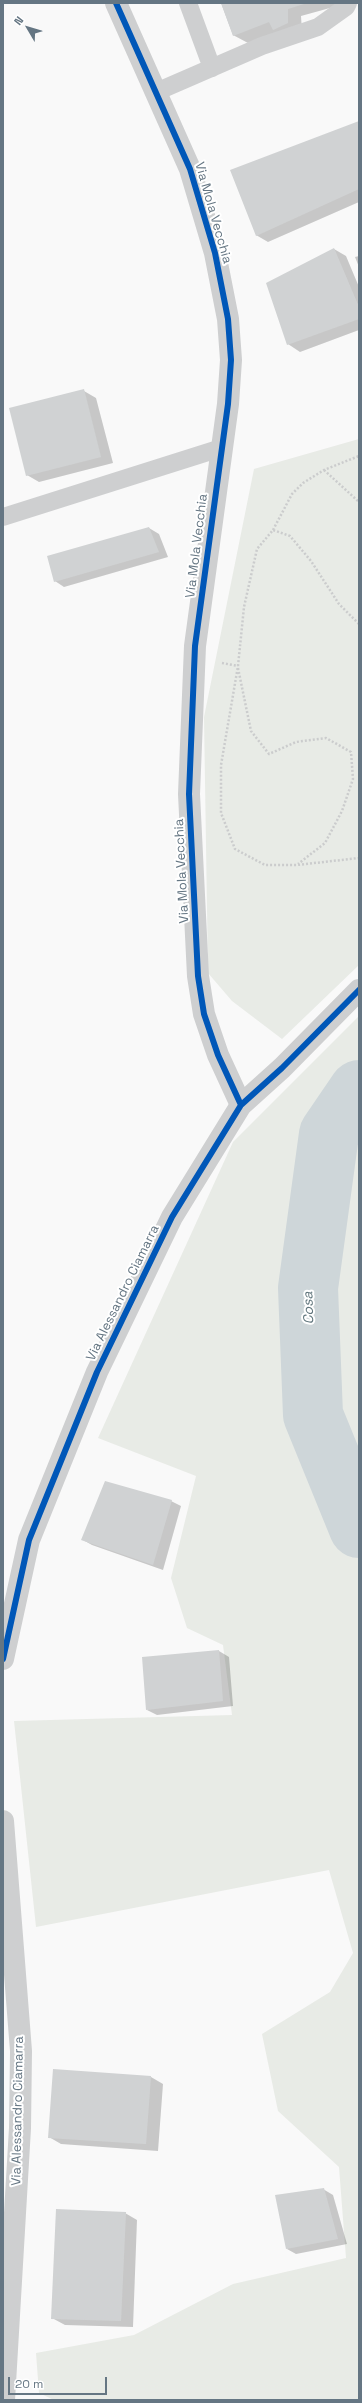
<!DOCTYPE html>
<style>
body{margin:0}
#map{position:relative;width:362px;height:2403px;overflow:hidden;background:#f9f9f9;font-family:"Space Grotesk",sans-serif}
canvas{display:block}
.frame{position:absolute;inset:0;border:4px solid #657683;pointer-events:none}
.north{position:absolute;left:8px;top:8px;width:40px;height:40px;-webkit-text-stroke:3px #fff;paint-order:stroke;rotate:308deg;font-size:11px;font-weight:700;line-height:16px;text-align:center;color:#657683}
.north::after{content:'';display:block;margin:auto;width:14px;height:18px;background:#657683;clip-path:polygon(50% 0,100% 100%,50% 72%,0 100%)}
.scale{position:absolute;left:8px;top:2377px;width:99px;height:18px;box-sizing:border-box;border:2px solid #657683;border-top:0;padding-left:5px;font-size:12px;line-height:14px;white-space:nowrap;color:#657683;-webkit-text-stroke:3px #fff;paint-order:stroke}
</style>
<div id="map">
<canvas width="362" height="2403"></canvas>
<div class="frame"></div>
<div class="north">N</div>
<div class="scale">20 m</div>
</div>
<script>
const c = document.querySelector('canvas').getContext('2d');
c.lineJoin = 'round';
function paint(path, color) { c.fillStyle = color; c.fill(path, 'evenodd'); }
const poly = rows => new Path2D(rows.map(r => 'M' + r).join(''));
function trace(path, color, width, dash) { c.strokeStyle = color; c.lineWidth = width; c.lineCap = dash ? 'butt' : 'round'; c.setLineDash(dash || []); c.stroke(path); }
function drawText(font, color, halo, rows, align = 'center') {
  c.font = font + ' "Space Grotesk",sans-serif'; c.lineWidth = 4; c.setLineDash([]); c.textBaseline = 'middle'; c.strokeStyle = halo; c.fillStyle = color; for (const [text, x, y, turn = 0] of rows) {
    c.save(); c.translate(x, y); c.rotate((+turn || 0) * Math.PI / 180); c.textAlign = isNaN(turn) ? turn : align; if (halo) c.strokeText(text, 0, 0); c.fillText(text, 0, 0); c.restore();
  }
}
paint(poly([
 [359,439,359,965,282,1039,232,1001,208,973,204,717,254,469],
 [359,1016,359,2400,54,2400,39,2393,36,2353,134,2335,233,2284,346,2258,339,2167,278,2111,262,2034,330,1992,353,1953,329,1870,36,1927,14,1721,232,1715,223,1645,187,1628,171,1578,196,1476,98,1438,233,1142]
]), '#e8ebe6');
paint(poly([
 [221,3,348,3,301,16,302,31,248,43,233,35],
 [359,122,359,202,268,242,256,235],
 [334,249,346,256,359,287,359,330,300,352,288,344],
 [359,256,359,267,355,257],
 [84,391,96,398,113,463,39,482,27,475],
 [149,528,159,534,168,557,64,587,55,581],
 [171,1501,181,1506,163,1570,92,1545,83,1540],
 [219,1651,229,1657,233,1706,157,1715,147,1710],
 [151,2077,163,2084,158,2151,61,2144,49,2137],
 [323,2189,333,2195,347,2244,296,2254,287,2249],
 [125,2213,137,2220,133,2327,65,2325,52,2318]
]), '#0003');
trace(poly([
 [359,1090,329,1134,308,1288,313,1415,359,1528]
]), '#ced6d9', 60);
paint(poly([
 [221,3,307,3,288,9,288,23,273,30,269,22,233,36],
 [359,121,359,189,256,236,230,170],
 [334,248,359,307,359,319,287,345,266,283],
 [84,389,101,457,26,476,9,408],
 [149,527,159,552,54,582,47,556],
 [105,1481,172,1500,153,1565,81,1540],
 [219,1650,223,1701,146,1710,142,1657],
 [53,2069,151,2076,146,2144,48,2138],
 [324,2188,338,2239,286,2249,275,2195],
 [56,2209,126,2212,121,2321,51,2319]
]), '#d0d2d3');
trace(poly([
 [324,470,359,502],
 [273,530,292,494,303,483,324,470,359,456],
 [359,624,339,604,311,561,290,536,273,530,257,549,244,607,238,666,221,765,221,813,235,849,265,865,297,865,359,858],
 [222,663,238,666],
 [238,668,251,731,269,754,296,742,326,738,351,752,353,779,342,811,325,843,298,864]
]), '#cbcccd', 2.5, [2, 2]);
trace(poly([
 [188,3,212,68],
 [156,92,262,46,318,27,346,7,348,3],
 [3,517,221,448]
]), '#cecfd0', 18);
trace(poly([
 [116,3,190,169,215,253,228,319,231,360,228,404,195,646,189,794,198,976,204,1014,218,1055,241,1105]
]), '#cecfd0', 22);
trace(poly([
 [3,1659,29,1540,97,1372,172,1217,241,1105,282,1068,359,990],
 [3,1821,21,2051,20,2128,4,2400]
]), '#cecfd0', 22);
trace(poly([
 [116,3,190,169,215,253,228,319,231,360,228,404,195,646,189,794,198,976,204,1014,218,1055,241,1105],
 [3,1659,29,1540,97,1372,172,1217,241,1105,282,1068,359,990]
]), '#0057b8', 6);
drawText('13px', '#657683', '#fff', [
 ["Via Mola Vecchia",213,213,74],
 ["Via Mola Vecchia",197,546,-83],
 ["Via Mola Vecchia",182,871,-93],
 ["Via Alessandro Ciamarra",123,1293,-64],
 ["Via Alessandro Ciamarra",18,2111,-89]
]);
drawText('italic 14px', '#60757c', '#fff', [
 ["Cosa",309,1308,-92]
]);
</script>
